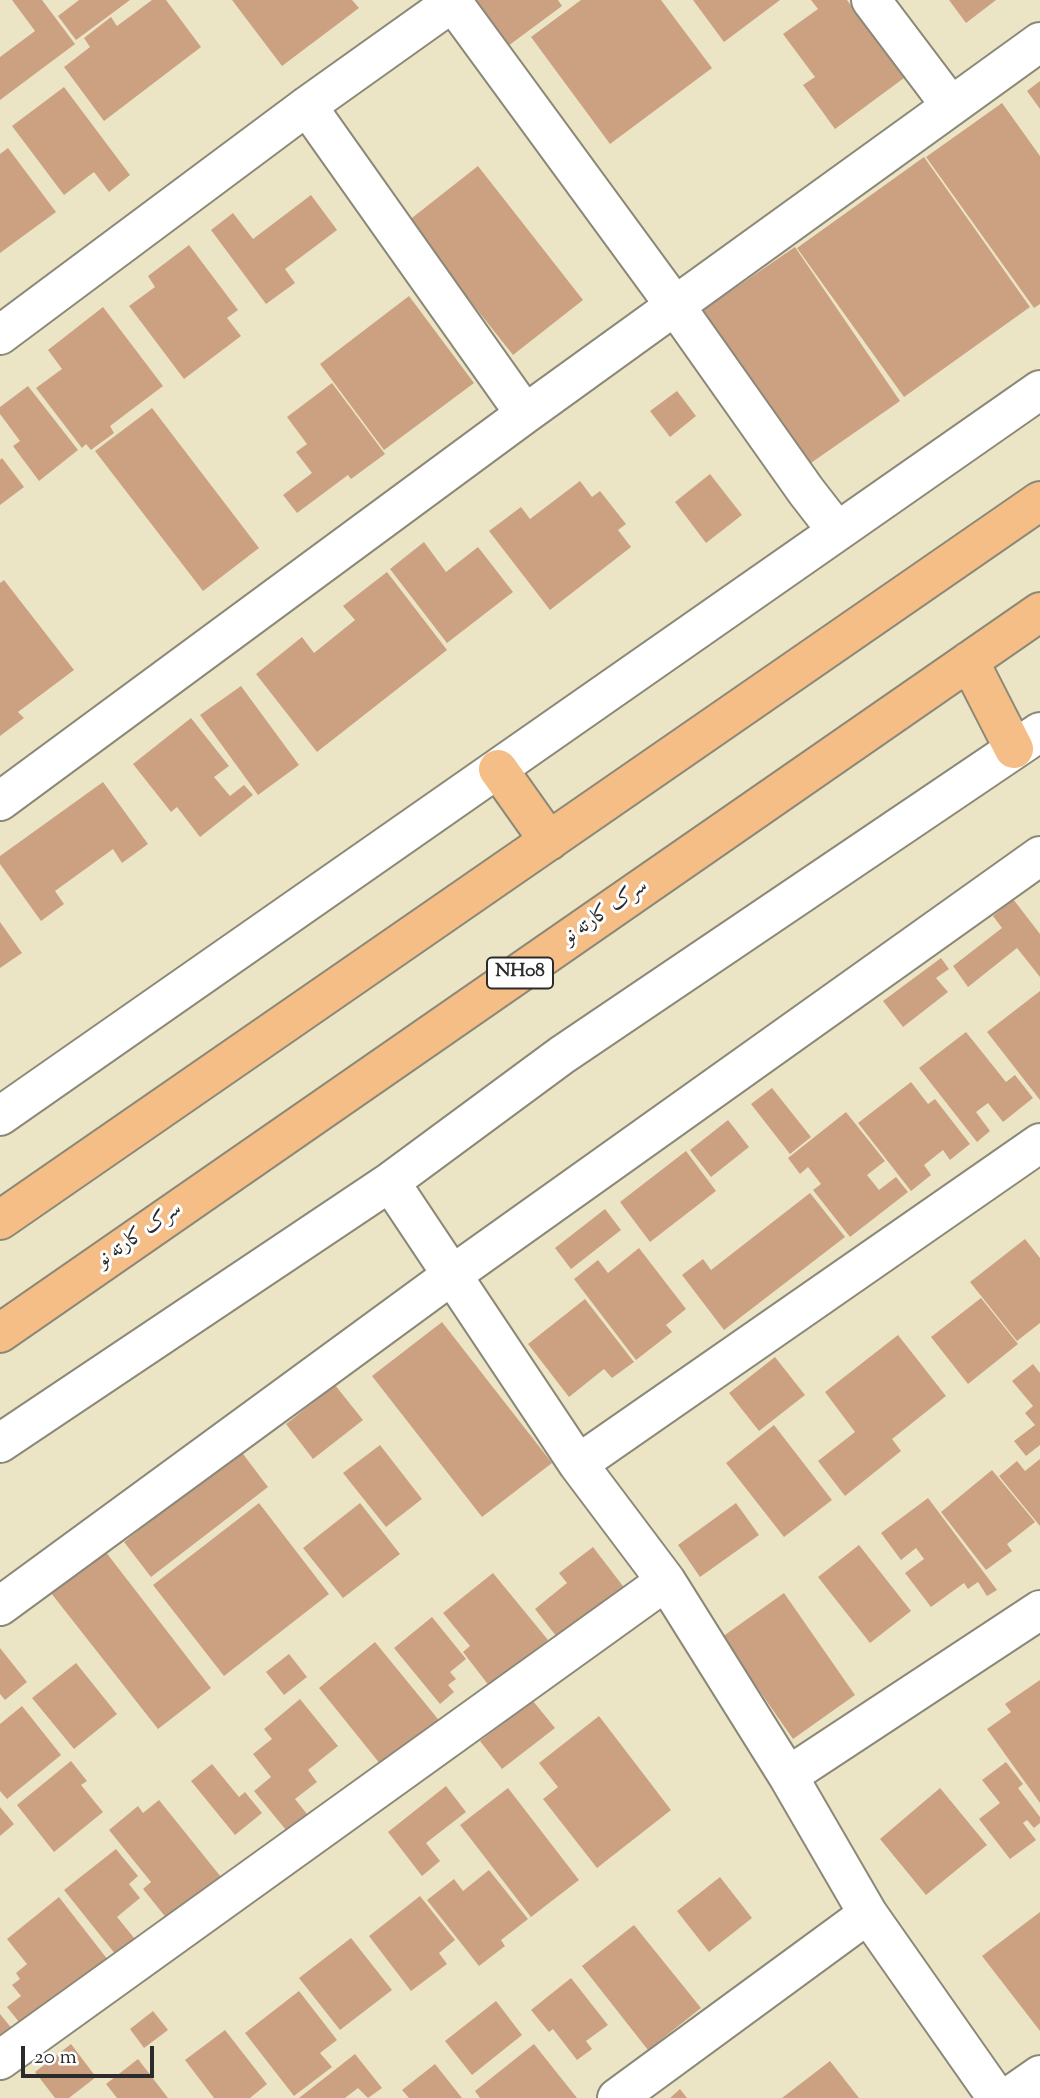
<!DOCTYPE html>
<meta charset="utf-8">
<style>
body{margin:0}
#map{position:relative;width:1040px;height:2098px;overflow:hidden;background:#ece5c5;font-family:"Sorts Mill Goudy",serif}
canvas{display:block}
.scale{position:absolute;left:21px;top:2046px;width:133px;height:32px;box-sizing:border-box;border:4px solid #2b2b2b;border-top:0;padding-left:9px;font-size:21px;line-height:24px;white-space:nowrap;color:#2b2b2b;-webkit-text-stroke:5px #fff;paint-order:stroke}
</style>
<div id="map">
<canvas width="1040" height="2098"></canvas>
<div class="scale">20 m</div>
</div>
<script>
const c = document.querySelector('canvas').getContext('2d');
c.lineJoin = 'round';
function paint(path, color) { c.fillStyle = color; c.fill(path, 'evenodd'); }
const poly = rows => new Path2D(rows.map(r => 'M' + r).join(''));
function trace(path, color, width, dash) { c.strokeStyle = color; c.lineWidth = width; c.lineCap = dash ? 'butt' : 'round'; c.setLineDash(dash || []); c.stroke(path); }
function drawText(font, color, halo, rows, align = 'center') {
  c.font = font + ' "Sorts Mill Goudy",Amiri,serif'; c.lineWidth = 6; c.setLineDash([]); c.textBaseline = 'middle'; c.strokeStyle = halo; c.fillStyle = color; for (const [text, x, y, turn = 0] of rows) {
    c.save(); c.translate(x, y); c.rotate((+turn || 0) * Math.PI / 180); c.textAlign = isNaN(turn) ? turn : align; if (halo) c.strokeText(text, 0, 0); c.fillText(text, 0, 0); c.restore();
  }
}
paint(poly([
 [12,0,42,0,75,44,0,100,0,57,35,31],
 [79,0,130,0,76,40,58,16],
 [152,0,166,0,201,47,104,121,64,67,90,47,84,38,111,17,117,26],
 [232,0,352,0,359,8,282,66],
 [474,0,558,0,562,6,508,46],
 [581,0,661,0,712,68,610,144,531,37],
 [693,0,780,0,724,42],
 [811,0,847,0,861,19,874,9,898,41,884,51,904,78,835,129,803,85,815,77,783,34,818,9],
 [949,0,996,0,966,23],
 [1040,81,1040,109,1027,91],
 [64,87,130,175,109,192,94,172,64,195,12,126],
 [1002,103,1040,156,1040,304,1034,308,926,157],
 [8,148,56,212,0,253,0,154],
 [924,157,1030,307,904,397,797,248],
 [478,166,583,300,513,355,467,297,456,305,408,221],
 [311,195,337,230,285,269,295,283,266,304,211,230,233,213,253,239],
 [189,245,238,310,227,318,241,336,184,379,129,306,155,287,148,276],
 [795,247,900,401,808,465,703,310],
 [409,296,474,383,384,450,320,364],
 [103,307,163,386,110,426,114,433,91,450,86,444,82,448,36,388,62,369,48,350],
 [332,383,385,454,351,479,348,475,297,513,283,495,312,473,296,452,307,444,287,417],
 [28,386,78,450,39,481,13,446,20,441,0,414,0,407],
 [677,391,696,416,670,437,650,411],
 [152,408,259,548,203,591,95,451],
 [2,458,24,487,0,505,0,460],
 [710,474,742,515,706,543,675,502],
 [580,481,592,497,600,491,626,524,618,530,631,547,550,610,489,531,521,507,530,519],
 [424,542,446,572,478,547,513,592,447,643,390,569],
 [387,572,447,650,317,752,256,674,302,637,314,653,355,620,343,606],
 [4,580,74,670,18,712,24,718,0,736,0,583],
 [241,686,299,765,258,795,200,715],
 [191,718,229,766,214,777,230,796,244,785,253,795,200,837,177,807,171,812,133,764],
 [103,782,148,844,122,863,113,849,55,891,64,904,41,921,0,864,0,856],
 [1013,899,1040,934,1040,977,1017,948,968,987,953,966,1002,928,993,916],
 [0,922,22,953,0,968],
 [941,958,949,969,936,978,948,992,903,1027,883,1001],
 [1040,991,1040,1100,987,1032],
 [966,1032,1006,1082,1015,1075,1033,1098,1003,1122,988,1103,976,1112,990,1131,977,1142,919,1068],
 [911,1082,928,1104,935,1099,970,1144,950,1160,943,1150,924,1165,931,1175,911,1191,858,1123],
 [772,1088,811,1137,790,1154,751,1104],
 [846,1112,885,1161,867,1175,879,1190,896,1177,908,1192,850,1237,813,1190,821,1184,808,1167,800,1174,788,1158],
 [728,1120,749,1147,711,1177,690,1150],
 [686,1151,716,1191,650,1242,620,1202],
 [810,1193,845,1237,724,1330,682,1275,703,1259,711,1270],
 [605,1209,621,1230,571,1269,555,1248],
 [1025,1239,1040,1258,1040,1323,1017,1341,970,1282],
 [639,1248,686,1309,666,1325,672,1332,636,1360,574,1279,598,1260,608,1273],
 [981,1298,1018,1344,968,1384,931,1337],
 [585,1299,634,1362,612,1378,604,1369,569,1397,528,1344],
 [442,1322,552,1463,482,1517,372,1376],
 [898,1335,946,1396,892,1439,901,1451,845,1496,818,1461,855,1432,825,1392],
 [775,1357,805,1395,759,1431,729,1393],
 [1033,1364,1040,1373,1040,1445,1026,1456,1014,1441,1035,1425,1025,1413,1033,1406,1012,1381],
 [335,1385,363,1420,313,1459,286,1424],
 [774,1425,832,1500,784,1537,726,1463],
 [380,1445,422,1499,386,1527,343,1473],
 [240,1450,268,1487,151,1577,124,1542],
 [1040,1459,1040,1526,999,1476,1017,1461,1025,1471],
 [992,1470,1035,1522,1007,1544,1012,1551,986,1570,941,1512],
 [928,1498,997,1590,987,1596,978,1582,968,1589,964,1583,931,1607,905,1573,924,1559,916,1548,901,1560,881,1533],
 [259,1503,329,1594,224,1676,153,1585],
 [360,1503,400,1554,343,1598,303,1548],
 [736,1503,759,1535,700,1577,678,1545],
 [859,1545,911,1611,870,1643,818,1577],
 [593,1547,626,1590,560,1641,535,1609,567,1583,559,1573],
 [105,1551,211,1688,158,1729,51,1593],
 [493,1573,548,1640,490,1687,463,1652,470,1646,443,1613],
 [784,1593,855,1695,793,1739,722,1637],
 [432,1617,466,1659,450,1672,456,1679,448,1685,454,1692,440,1704,394,1648],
 [375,1642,442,1724,385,1770,319,1688],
 [0,1648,27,1682,5,1700,0,1694],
 [289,1654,307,1677,284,1695,266,1672],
 [76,1663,117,1714,74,1749,32,1698],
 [1040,1680,1040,1803,987,1729,1011,1712,1005,1704],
 [300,1699,338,1746,308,1770,317,1782,295,1799,307,1814,286,1830,254,1791,271,1777,253,1754,272,1739,264,1729],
 [533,1701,555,1728,502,1769,480,1741],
 [22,1706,61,1755,7,1799,0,1791,0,1724],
 [599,1716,671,1810,597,1868,543,1799,558,1787,539,1763],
 [71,1761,87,1781,81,1785,103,1812,54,1852,17,1805],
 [1006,1762,1023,1784,1018,1788,1040,1817,1040,1823,1034,1828,1027,1820,1023,1823,1036,1840,1010,1859,979,1819,1000,1803,982,1780],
 [212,1764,239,1797,245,1792,262,1813,235,1835,191,1781],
 [446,1786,466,1812,426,1843,440,1861,422,1876,388,1832],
 [508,1788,579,1880,531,1917,460,1825],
 [940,1788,987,1845,926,1895,880,1839],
 [159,1800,225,1882,172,1925,143,1889,151,1882,109,1830,138,1806,143,1813],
 [0,1807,14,1824,0,1836],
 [116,1849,138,1876,129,1884,140,1898,117,1917,139,1944,120,1960,64,1890],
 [489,1870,528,1919,501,1940,505,1946,479,1966,427,1900,454,1879,463,1891],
 [720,1877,752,1918,709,1952,677,1911],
 [420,1896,455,1940,439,1953,447,1964,411,1991,369,1936],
 [59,1897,108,1960,23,2027,7,2007,21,1996,12,1985,20,1979,16,1973,27,1964,7,1939],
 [1040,1912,1040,2031,982,1956],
 [634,1925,701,2008,648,2050,582,1966],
 [351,1938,392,1990,340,2030,299,1978],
 [571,1978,608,2025,586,2041,592,2049,577,2060,553,2029,549,2032,531,2010],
 [299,1991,337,2040,320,2053,332,2067,294,2096,245,2033],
 [496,2001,522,2035,472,2075,445,2041],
 [153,2011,168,2030,144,2048,130,2029],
 [0,2014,13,2030,0,2041],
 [225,2030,267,2084,250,2098,214,2098,185,2060],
 [71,2044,96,2077,69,2098,55,2098,35,2072],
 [534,2044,577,2098,480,2098,475,2091],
 [355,2054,382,2088,368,2098,358,2088,345,2098,299,2098],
 [138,2059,168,2098,117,2098,106,2084],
 [830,2061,859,2098,782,2098],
 [435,2064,462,2098,409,2098,402,2090],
 [680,2089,687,2098,670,2098]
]), '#cba182');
const minor = poly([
 [451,0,676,307,806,491,837,531],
 [871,0,951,106],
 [307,106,525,414],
 [0,335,307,106,453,2],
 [0,801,525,414,1040,42],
 [0,1116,1040,390],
 [390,1182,578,1464,666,1581,788,1776,868,1914,997,2098],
 [0,1443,390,1182,562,1055,1040,732],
 [578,1464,1040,1143],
 [0,1606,452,1275,1040,856],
 [788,1776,1040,1610],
 [0,2060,666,1581],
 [617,2098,868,1914],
 [1007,2098,1040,2075]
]);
const highway = poly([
 [969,661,1014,749],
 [498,769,549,841],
 [0,1220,1040,501],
 [0,1333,1040,612]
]);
trace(minor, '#8c8878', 42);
trace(highway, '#8c8878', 42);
trace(minor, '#fff', 38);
trace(highway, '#f6be87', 38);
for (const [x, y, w] of [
 [520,973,66]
]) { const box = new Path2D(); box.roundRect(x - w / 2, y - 15.5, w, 31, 5); c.fillStyle = '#fff'; c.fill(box); trace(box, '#2b2b2b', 2); }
drawText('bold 19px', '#2b2b2b', null, [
 ["NH08",520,973]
]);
drawText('21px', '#2b2b2b', '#fff', [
 ["سرک کارته نو",606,913,-35],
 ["سرک کارته نو",140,1236,-35]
]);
</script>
